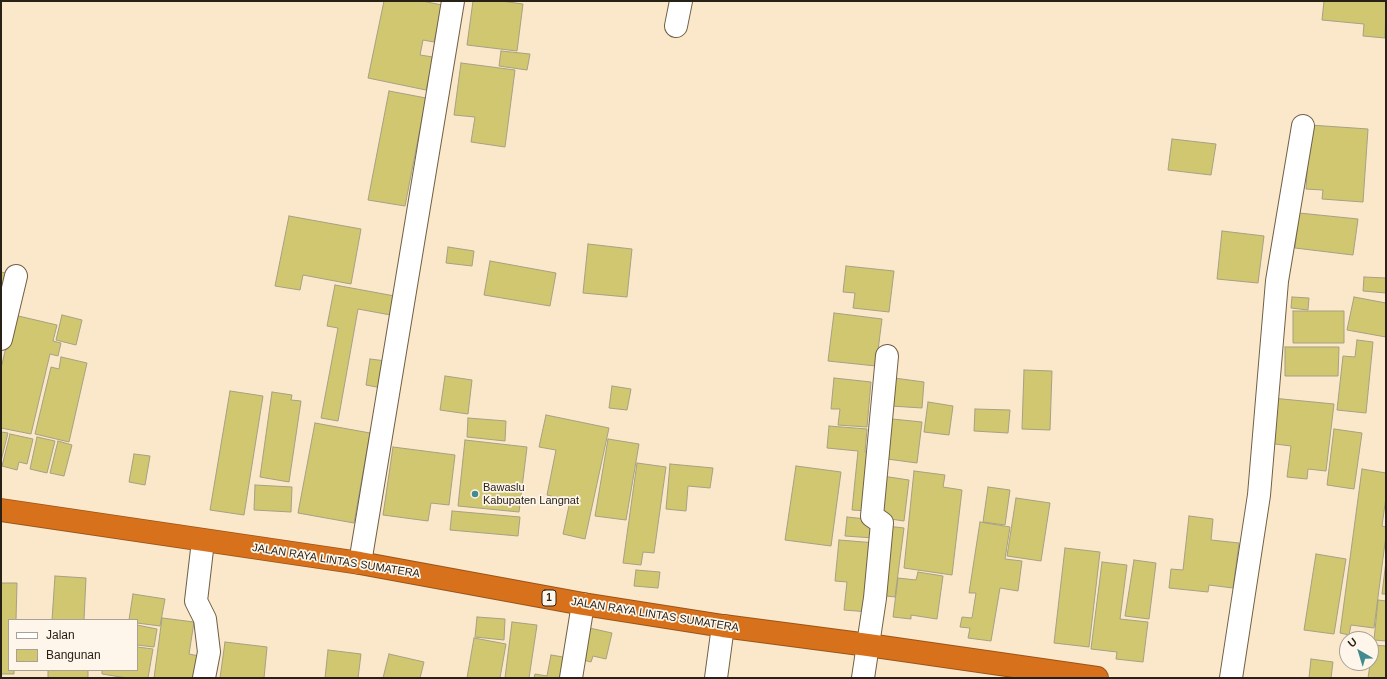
<!DOCTYPE html>
<style>
body{margin:0}
#map{position:relative;width:1387px;height:679px;overflow:hidden;background:#fbe7c9;font-family:Helvetica,sans-serif}
canvas{display:block}
.frame{position:absolute;inset:0;border:2px solid #282116;pointer-events:none}
.legend{position:absolute;left:8px;top:619px;width:130px;height:52px;box-sizing:border-box;background:#fef6ea;border:1px solid #a8a195;margin:0;padding:5px 7px;list-style:none;font-size:12px;color:#282116}
.legend li{display:flex;align-items:center;gap:8px;height:20px}
.legend b{width:20px;border:1px solid #a8a195}
.north{position:absolute;left:1339px;top:631px;width:40px;height:40px;box-sizing:border-box;background:#fef6ea;border:1px solid #a8a195;border-radius:50%;rotate:322deg;font-size:11px;font-weight:700;line-height:16px;text-align:center;color:#282116}
.north::after{content:'';display:block;margin:auto;width:14px;height:18px;background:#438b8f;clip-path:polygon(50% 0,100% 100%,50% 72%,0 100%)}
</style>
<div id="map">
<canvas width="1387" height="679"></canvas>
<div class="frame"></div>
<ul class="legend">
<li><b style="height:5px;background:#fff"></b>Jalan</li>
<li><b style="height:11px;background:#d1c771"></b>Bangunan</li>
</ul>
<div class="north">U</div>
</div>
<script>
const c = document.querySelector('canvas').getContext('2d');
c.lineJoin = 'round';
function paint(path, color) { c.fillStyle = color; c.fill(path, 'evenodd'); }
const poly = rows => new Path2D(rows.map(r => 'M' + r).join(''));
function trace(path, color, width, dash) { c.strokeStyle = color; c.lineWidth = width; c.lineCap = dash ? 'butt' : 'round'; c.setLineDash(dash || []); c.stroke(path); }
function drawText(font, color, halo, rows, align = 'center') {
  c.font = font + ' Helvetica,sans-serif'; c.lineWidth = 3.5; c.setLineDash([]); c.textBaseline = 'middle'; c.strokeStyle = halo; c.fillStyle = color; for (const [text, x, y, turn = 0] of rows) {
    c.save(); c.translate(x, y); c.rotate((+turn || 0) * Math.PI / 180); c.textAlign = isNaN(turn) ? turn : align; if (halo) c.strokeText(text, 0, 0); c.fillText(text, 0, 0); c.restore();
  }
}
const building = poly([
 [384,1,422,1,442,5,434,42,423,40,420,55,433,57,426,90,368,78,384,1],
 [473,1,501,1,523,4,517,51,467,45,473,1],
 [1324,1,1386,1,1385,38,1363,36,1364,24,1322,20,1324,1],
 [501,51,530,54,527,70,499,66,501,51],
 [461,63,515,70,505,147,471,142,475,117,454,115,461,63],
 [389,91,426,98,405,206,368,200,389,91],
 [1310,125,1368,129,1363,202,1322,199,1323,190,1306,189,1310,125],
 [1172,139,1216,144,1211,175,1168,170,1172,139],
 [1299,213,1358,219,1353,255,1295,248,1299,213],
 [289,216,361,229,351,284,303,275,300,290,275,286,289,216],
 [1222,231,1264,236,1258,283,1217,279,1222,231],
 [588,244,632,249,627,297,583,293,588,244],
 [448,247,474,251,472,266,446,263,448,247],
 [490,261,556,273,550,306,484,295,490,261],
 [846,266,894,271,889,312,853,308,855,293,843,292,846,266],
 [1,272,6,273,2,308,1,308,1,272],
 [1364,277,1386,278,1386,293,1363,291,1364,277],
 [335,285,400,297,396,316,358,309,338,421,321,418,338,328,327,326,335,285],
 [1292,297,1309,298,1308,310,1291,308,1292,297],
 [1354,297,1386,303,1386,337,1347,330,1354,297],
 [1293,311,1344,311,1344,343,1293,343,1293,311],
 [834,313,882,319,876,366,828,361,834,313],
 [14,315,57,325,53,341,61,343,58,356,50,354,31,434,1,428,1,368,14,315],
 [62,315,82,320,76,345,56,340,62,315],
 [1357,340,1373,342,1366,413,1337,410,1343,356,1355,357,1357,340],
 [1285,347,1339,347,1338,376,1285,376,1285,347],
 [61,357,87,363,69,442,35,434,51,367,59,369,61,357],
 [370,359,386,361,382,388,366,385,370,359],
 [1024,370,1052,371,1050,430,1022,429,1024,370],
 [445,376,472,380,468,414,440,410,445,376],
 [834,378,871,382,867,427,838,425,840,409,831,409,834,378],
 [894,378,924,382,922,408,891,406,894,378],
 [612,386,631,389,627,410,609,408,612,386],
 [230,391,263,396,244,515,210,510,230,391],
 [272,392,292,395,291,400,301,401,289,482,260,477,272,392],
 [1272,398,1334,404,1326,471,1308,469,1307,479,1287,477,1291,446,1267,443,1272,398],
 [928,402,953,406,949,435,924,432,928,402],
 [975,409,1010,410,1008,433,974,431,975,409],
 [546,415,609,428,585,539,563,534,570,501,547,495,556,450,539,447,546,415],
 [468,418,506,421,505,441,467,437,468,418],
 [892,419,922,422,917,463,887,459,892,419],
 [315,423,370,433,354,523,298,513,315,423],
 [829,426,867,429,865,452,874,453,868,511,852,510,858,451,827,448,829,426],
 [1334,429,1362,433,1354,489,1327,485,1334,429],
 [1,432,8,433,1,461,1,432],
 [10,434,33,439,27,464,19,462,17,470,2,466,10,434],
 [37,437,55,441,47,473,30,469,37,437],
 [608,439,639,444,626,520,595,516,608,439],
 [465,440,527,447,519,512,458,506,465,440],
 [58,441,72,445,64,476,50,473,58,441],
 [393,447,455,455,449,505,431,503,428,521,383,515,393,447],
 [134,454,150,456,145,485,129,482,134,454],
 [637,463,666,467,654,553,643,552,641,565,623,563,637,463],
 [670,464,713,468,710,488,688,486,686,511,666,509,670,464],
 [796,466,841,472,831,546,785,540,796,466],
 [1362,469,1386,473,1386,497,1382,526,1386,527,1386,535,1374,628,1351,625,1349,635,1340,633,1362,469],
 [914,471,945,475,943,487,962,490,952,575,904,568,914,471],
 [882,476,909,480,904,521,877,517,882,476],
 [255,485,292,487,291,512,254,510,255,485],
 [988,487,1010,490,1005,525,983,522,988,487],
 [1016,498,1050,503,1041,561,1007,556,1016,498],
 [452,511,520,517,518,536,450,530,452,511],
 [1189,516,1213,519,1211,540,1239,543,1233,588,1209,585,1208,592,1169,588,1171,569,1183,570,1189,516],
 [847,517,876,520,874,538,845,536,847,517],
 [980,522,1010,527,1005,559,1022,561,1018,591,1000,588,991,641,968,638,970,628,960,627,962,617,972,618,976,593,969,593,980,522],
 [887,526,904,528,895,597,878,595,887,526],
 [839,540,876,543,869,612,844,610,847,582,835,581,839,540],
 [1065,548,1100,552,1089,647,1054,643,1065,548],
 [1316,554,1346,559,1334,634,1304,630,1316,554],
 [1134,560,1156,563,1149,619,1125,616,1134,560],
 [1386,561,1386,594,1382,594,1386,561],
 [1102,562,1127,565,1120,619,1148,622,1143,662,1116,659,1117,652,1091,649,1102,562],
 [636,570,660,572,658,588,634,586,636,570],
 [918,572,943,576,937,619,911,615,911,619,893,617,898,578,916,580,918,572],
 [55,576,86,578,84,620,52,620,55,576],
 [1,583,17,583,16,620,9,620,9,670,14,670,14,674,1,674,1,583],
 [133,594,165,599,160,626,137,623,137,620,129,620,133,594],
 [1378,600,1386,601,1386,641,1374,640,1378,600],
 [477,617,505,619,504,640,475,637,477,617],
 [162,618,194,622,189,654,199,656,196,678,154,678,162,618],
 [512,622,537,625,529,678,505,678,512,622],
 [137,625,157,629,154,647,137,645,137,625],
 [585,627,612,633,606,659,593,656,591,662,579,659,585,627],
 [474,638,506,644,500,678,467,678,474,638],
 [225,642,267,647,264,678,220,678,225,642],
 [1373,645,1386,646,1386,678,1368,678,1373,645],
 [137,647,153,649,148,678,127,678,102,674,102,670,137,670,137,647],
 [328,650,361,654,358,678,325,678,328,650],
 [389,654,424,662,420,678,383,678,389,654],
 [551,655,569,658,565,678,534,678,535,674,547,676,551,655],
 [1311,659,1333,662,1331,678,1309,678,1311,659],
 [48,670,88,670,88,678,48,678,48,670]
]);
paint(building, '#d1c771');
trace(building, '#a5a182', 1);
const minor = poly([
 [676,26,681,1],
 [1,339,16,276],
 [203,541,196,601,205,619,209,652,204,678],
 [360,563,453,1],
 [571,678,583,604],
 [716,678,723,626],
 [863,678,875,598,882,523,872,516,887,356],
 [1231,678,1259,495,1277,281,1303,126]
]);
const highway = poly([
 [1,510,360,563,583,604,723,626,868,645,1097,678]
]);
trace(minor, '#705f45', 24);
trace(highway, '#9a551a', 24);
trace(minor, '#fff', 22);
trace(highway, '#d7711c', 22);
for (const [x, y, r, color] of [
 [475,494,4,"#438b8f"]
]) { const dot = new Path2D(); dot.arc(x, y, r, 0, 2 * Math.PI); c.fillStyle = color; c.fill(dot); trace(dot, '#fef6ea', 1.5); }
for (const [x, y, w] of [
 [549,598,14]
]) { const box = new Path2D(); box.roundRect(x - w / 2, y - 8, w, 16, 3); c.fillStyle = '#fef6ea'; c.fill(box); trace(box, '#282116', 1); }
drawText('bold 10px', '#282116', null, [
 ["1",549,598]
]);
drawText('11px', '#282116', '#fef6ea', [
 ["Bawaslu",483,488],
 ["Kabupaten Langnat",483,501]
], 'left');
drawText('11px', '#282116', '#fef6ea', [
 ["JALAN RAYA LINTAS SUMATERA",336,561,9],
 ["JALAN RAYA LINTAS SUMATERA",655,615,9]
]);
</script>
